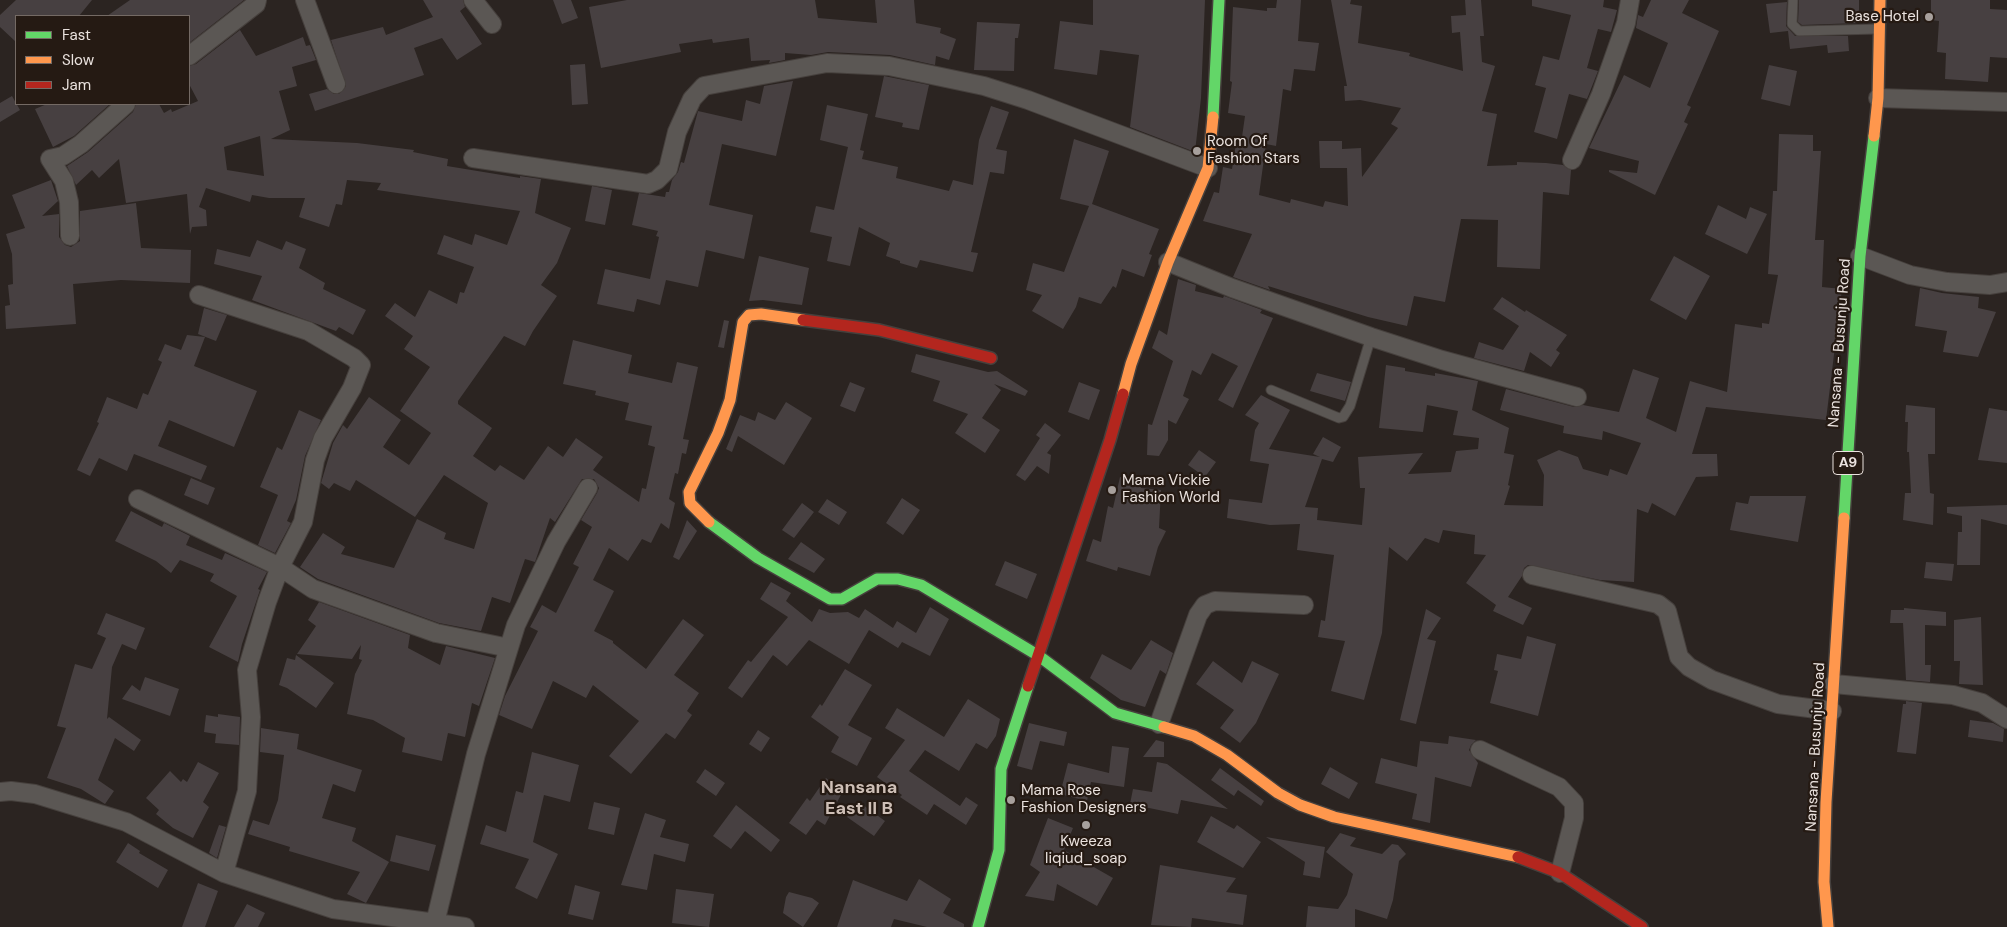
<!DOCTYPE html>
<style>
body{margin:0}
#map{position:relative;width:2007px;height:927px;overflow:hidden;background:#2b2421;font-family:"DM Sans",sans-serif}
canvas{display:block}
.legend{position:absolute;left:15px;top:15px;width:175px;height:90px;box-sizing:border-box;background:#251a13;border:1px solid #746a64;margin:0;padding:6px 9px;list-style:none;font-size:15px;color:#eae2de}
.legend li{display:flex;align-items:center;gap:10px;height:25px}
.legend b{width:25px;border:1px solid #746a64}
</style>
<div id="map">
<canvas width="2007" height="927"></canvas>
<ul class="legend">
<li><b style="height:6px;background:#63d668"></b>Fast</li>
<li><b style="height:6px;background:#ff974d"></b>Slow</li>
<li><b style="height:6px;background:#b3261e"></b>Jam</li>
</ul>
</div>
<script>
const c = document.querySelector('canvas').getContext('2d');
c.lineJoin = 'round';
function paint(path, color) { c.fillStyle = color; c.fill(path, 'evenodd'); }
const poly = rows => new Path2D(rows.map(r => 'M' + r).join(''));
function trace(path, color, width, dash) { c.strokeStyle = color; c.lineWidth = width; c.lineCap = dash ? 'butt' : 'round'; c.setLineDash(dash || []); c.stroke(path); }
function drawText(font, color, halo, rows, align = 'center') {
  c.font = font + ' "DM Sans",sans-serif'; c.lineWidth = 4.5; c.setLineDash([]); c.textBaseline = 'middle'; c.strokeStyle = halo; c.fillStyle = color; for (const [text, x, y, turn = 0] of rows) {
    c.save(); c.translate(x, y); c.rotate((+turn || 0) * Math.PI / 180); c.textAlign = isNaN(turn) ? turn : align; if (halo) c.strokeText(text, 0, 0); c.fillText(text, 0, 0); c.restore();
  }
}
paint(poly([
 [16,0,92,0,79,16,16,16,16,42,0,27,0,15],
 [130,0,244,0,189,43,189,16,107,16],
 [423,0,463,0,465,7,460,11,482,44,457,60,442,38,414,48,424,75,315,111,309,94,327,89,334,94,339,94,346,86,331,40,383,27,386,35,433,17],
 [553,0,571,0,578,18,562,24],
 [627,0,815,0,818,18,877,23,875,0,914,0,916,23,941,28,940,33,956,39,949,60,936,56,935,65,890,55,828,52,811,55,785,53,785,60,769,63,770,60,751,61,749,38,713,43,712,39,679,44,681,52,601,68,589,7],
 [1093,0,1205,0,1201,98,1195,152,1130,127,1139,55,1100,50,1097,75,1054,69,1060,21,1093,25],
 [1277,0,1301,0,1298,41,1319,43,1315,71,1294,69,1291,91,1283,89,1276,146,1266,144,1259,195,1290,203,1291,199,1323,207,1325,201,1348,206,1347,168,1320,168,1319,141,1342,141,1342,149,1361,148,1362,177,1398,128,1391,124,1401,108,1360,100,1345,101,1344,86,1347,86,1331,0,1351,0,1350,4,1362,6,1358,43,1410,53,1409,56,1463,71,1460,32,1452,33,1451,16,1466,15,1465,0,1481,0,1484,36,1480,36,1482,62,1495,66,1482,111,1497,114,1487,166,1517,165,1517,162,1546,163,1563,165,1571,170,1569,195,1543,192,1540,269,1497,267,1498,220,1461,219,1445,302,1414,296,1407,326,1368,317,1268,286,1270,290,1233,277,1252,234,1203,221,1214,192,1219,193,1223,167,1232,169,1236,143,1241,144,1245,116,1228,113,1232,82,1230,81,1233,7,1267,11,1267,8,1276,8],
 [1532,0,1604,0,1603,7,1617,10,1611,32,1598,29,1587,68,1598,71,1587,99,1569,94,1557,139,1534,132,1546,88,1535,85,1543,56,1559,60,1571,15,1532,6],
 [1651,0,1689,0,1682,13,1719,31,1687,105,1691,107,1684,122,1688,124,1655,195,1609,172,1609,170,1637,173,1639,161,1589,148,1624,75,1650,88,1668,43,1636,28,1638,15,1643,17],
 [1799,0,1859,0,1859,23,1802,25,1798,22],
 [1931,0,1990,0,1990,9,2007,10,2007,58,1990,57,1988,82,1945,79,1946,53,1937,52,1939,21,1931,20],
 [1787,2,1786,26,1795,36,1848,36,1849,51,1828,53,1827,45,1790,49,1788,31,1770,33,1766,4],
 [977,22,1020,24,1018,38,1015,38,1014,71,974,70],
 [240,30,256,56,303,37,306,46,310,45,316,60,292,67,297,86,279,91,290,130,271,139,357,143,414,150,413,152,448,159,447,166,520,178,520,176,541,179,535,213,571,228,557,263,541,285,557,296,533,331,525,346,504,336,458,401,458,404,492,428,473,456,495,471,500,465,524,480,548,446,563,457,576,438,603,457,593,470,639,502,642,488,646,489,655,447,648,445,652,426,625,420,629,403,595,395,596,391,563,384,573,340,632,355,628,373,672,383,677,362,698,367,683,439,689,440,686,454,682,453,678,474,675,473,669,499,675,503,669,529,661,523,651,543,642,539,628,561,609,548,593,580,614,591,594,631,613,641,613,643,646,669,683,619,704,635,674,675,699,693,687,711,692,715,675,739,666,733,631,774,609,756,639,721,593,685,586,698,553,681,532,729,499,715,505,696,538,631,530,627,542,605,556,613,579,567,573,564,592,527,581,520,597,493,599,488,594,479,582,479,555,522,550,518,535,562,525,559,510,603,492,597,481,631,439,623,318,579,300,567,323,533,345,547,341,554,394,568,417,519,446,533,444,539,474,549,488,503,444,475,415,517,356,480,350,491,334,483,329,489,321,483,333,443,343,425,347,429,369,397,401,420,383,447,409,465,431,433,400,411,430,367,404,349,413,336,385,316,395,303,415,317,429,290,457,304,460,292,464,293,474,267,437,254,444,235,472,245,475,234,507,245,520,211,377,190,381,183,347,180,342,205,336,204,329,227,299,217,305,198,269,198,252,195,250,202,206,188,199,207,206,210,207,226,192,227,190,234,187,194,126,203,119,159,99,178,92,170,76,185,67,166,88,152,133,112,136,104,159,104,164,113,171,109,172,112,198,101,189,84,189,66,196,64],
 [260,136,264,176,227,170,224,147],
 [585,64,588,104,572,105,570,65],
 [1769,65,1797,71,1790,106,1761,99],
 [884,76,929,85,919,130,902,127,903,123,875,117],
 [793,81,776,156,722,144,709,205,753,215,744,259,706,250,698,287,666,280,660,305,637,299,634,312,597,304,605,269,650,279,659,237,656,236,658,231,632,225,639,193,665,197,666,192,669,192,672,180,678,172,681,162,684,163,698,111,742,121,746,100,760,104,764,86],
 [12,96,20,110,0,122,0,103],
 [47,104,110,104,74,136,53,147,35,109],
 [827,105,868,114,860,150,864,151,862,159,898,167,896,178,949,191,953,180,973,185,979,140,991,106,1009,112,996,149,1007,151,1004,174,990,172,971,252,978,253,973,272,920,260,917,268,900,263,900,261,886,256,890,243,859,227,850,266,827,261,832,237,810,232,816,206,834,210,848,147,820,140],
 [1779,134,1813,135,1813,151,1821,151,1815,240,1824,240,1822,287,1842,289,1826,420,1706,407,1692,454,1717,454,1718,476,1696,477,1675,516,1652,503,1648,513,1637,509,1634,582,1600,580,1528,565,1524,568,1522,576,1508,597,1532,608,1523,625,1493,611,1496,605,1466,583,1486,555,1474,554,1475,535,1443,530,1439,543,1425,538,1407,561,1389,547,1382,633,1364,700,1331,691,1345,641,1318,637,1321,620,1325,621,1334,555,1297,550,1300,524,1270,525,1227,518,1229,499,1262,503,1269,464,1250,461,1255,430,1259,423,1245,415,1261,395,1290,410,1269,449,1320,457,1313,454,1323,437,1341,447,1333,462,1322,459,1305,507,1318,508,1317,520,1362,525,1365,488,1360,488,1358,457,1423,453,1408,474,1451,472,1456,451,1478,449,1479,438,1453,435,1458,411,1427,405,1423,432,1379,428,1386,365,1405,368,1405,371,1435,376,1435,373,1478,381,1472,410,1509,428,1504,453,1514,455,1508,485,1510,486,1504,505,1543,506,1544,475,1537,460,1559,450,1578,457,1583,469,1608,476,1610,469,1627,475,1641,443,1603,431,1602,440,1563,433,1564,426,1500,410,1506,389,1574,407,1583,405,1619,412,1633,369,1659,378,1646,418,1676,432,1690,381,1727,392,1735,324,1762,328,1762,323,1769,324,1778,275,1768,274,1773,191,1777,191],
 [1074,139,1109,151,1092,204,1159,229,1149,254,1152,255,1144,277,1122,269,1116,288,1113,286,1101,304,1079,297,1076,307,1063,329,1032,311,1042,295,1026,290,1033,263,1064,272,1089,206,1060,199],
 [51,180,58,201,42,216,59,214,59,237,65,245,71,247,80,241,80,211,136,203,141,248,191,250,190,283,121,280,73,284,76,324,6,329,5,306,10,305,8,285,13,284,12,254,6,234,25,228,12,195],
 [592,186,612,190,605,225,585,221],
 [1718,205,1746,219,1750,207,1767,214,1747,254,1705,234],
 [257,240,282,250,286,241,306,249,299,268,325,283,323,289,366,310,353,335,339,327,336,331,252,300,262,276,214,264,217,249,250,257],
 [759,256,809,268,802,305,763,300,749,301],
 [1674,256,1710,276,1686,320,1650,300],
 [1178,279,1196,285,1195,291,1223,298,1224,296,1262,310,1260,313,1273,318,1233,408,1218,400,1238,366,1212,353,1201,375,1192,370,1183,396,1189,399,1176,424,1168,420,1168,440,1159,456,1147,455,1148,424,1152,425,1173,361,1152,348,1159,330,1167,335],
 [1920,288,1942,293,1979,297,1978,308,1996,312,1978,357,1943,352,1947,331,1915,326],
 [1502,297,1525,312,1526,310,1567,335,1556,350,1560,353,1551,367,1530,352,1524,371,1474,358,1479,342,1503,350,1519,326,1493,309],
 [204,308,227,315,216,341,198,334],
 [724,320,729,321,724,348,718,347],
 [187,335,205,337,194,366,257,391,234,447,169,420,158,446,207,466,201,480,134,454,127,471,99,458,90,476,77,470,99,423,97,422,107,397,137,409,143,393,148,395,162,362,158,360,165,344,181,350],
 [916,354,988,372,997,371,1028,391,1025,396,994,384,1001,390,982,418,1000,430,985,453,955,433,968,414,933,401,940,381,911,372],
 [1317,373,1351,382,1345,401,1310,391],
 [850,382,865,388,855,412,840,406],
 [1079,382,1100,390,1089,420,1068,412],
 [786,402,812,418,784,465,738,436,732,452,726,449,740,415,755,421,758,412,775,420],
 [1906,405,1935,408,1935,454,1928,454,1930,493,1934,494,1933,525,1903,520,1905,493,1911,493,1909,452,1907,452,1908,422,1905,422],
 [1989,408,2007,411,2007,463,1978,460],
 [299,410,321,420,305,456,296,500,287,521,291,523,275,553,258,545,278,495,260,487,277,447,282,450],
 [1045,423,1061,435,1047,453,1051,455,1049,474,1037,466,1025,481,1016,475,1040,438,1036,435],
 [1199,450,1216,462,1205,477,1188,465],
 [1120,477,1142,482,1141,488,1161,490,1159,528,1166,531,1158,547,1150,576,1118,567,1117,571,1086,561,1093,539,1101,542,1108,506,1113,508],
 [191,478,215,488,208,505,184,495],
 [1750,496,1806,496,1798,542,1730,530,1736,502,1748,504],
 [902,498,920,510,903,535,886,523],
 [827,499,847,512,839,525,818,512],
 [802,503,814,512,794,538,782,530],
 [2007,505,2007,525,1981,519,1980,565,1957,565,1958,532,1962,532,1962,516,1947,513,1947,507],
 [131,511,162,527,164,523,190,536,186,545,222,560,225,553,267,572,258,589,260,590,242,644,238,662,209,647,237,596,210,581,214,574,180,560,171,573,156,561,115,541],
 [687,520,697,531,679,560,673,557],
 [801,542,825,559,814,573,788,559],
 [1005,561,1037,574,1027,599,995,585],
 [1926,562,1954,564,1952,581,1924,578],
 [771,582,791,593,786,601,812,622,819,609,830,613,848,612,859,618,865,609,893,628,897,621,916,633,930,607,949,619,930,656,902,642,898,648,869,630,849,664,809,640,787,666,773,655,742,698,728,688,748,660,751,662,788,617,760,599],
 [319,602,410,635,408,648,440,665,446,646,495,658,479,706,472,703,465,737,448,733,442,761,402,752,405,738,373,720,347,714,355,674,362,660,359,659,361,645,352,659,297,654,316,626,308,620],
 [1904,608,1946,612,1946,626,1925,625,1925,665,1931,665,1930,682,1906,680,1903,623,1890,623,1891,610,1904,610],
 [1426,609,1441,618,1427,639,1436,641,1416,724,1400,720],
 [106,613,145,628,136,650,122,644,112,667,107,719,109,717,141,740,134,751,115,738,98,780,114,791,105,804,81,789,47,778,66,728,57,726,75,664,92,669,106,638,97,634],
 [1981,617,1983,685,1959,684,1960,661,1954,661,1954,620],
 [1527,636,1556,644,1538,716,1490,703,1498,671,1494,670,1497,654,1521,659],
 [1151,640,1173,653,1166,674,1160,670,1145,707,1121,700,1090,678,1102,654,1131,670],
 [296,655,334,683,316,708,287,688,279,685,287,658,295,660],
 [1213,661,1242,683,1252,661,1279,674,1256,723,1240,743,1220,728,1234,710,1196,684],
 [845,669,872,685,848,725,872,738,857,766,831,752,839,737,811,717,820,704,822,706],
 [145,677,179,689,170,716,122,699,132,685,140,691],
 [968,699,1000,719,996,736,987,749,976,743,959,771,925,750,909,771,960,806,966,797,978,805,966,825,934,804,927,815,900,797,902,795,877,777,905,740,885,728,897,708,944,737],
 [1906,701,1922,703,1916,754,1897,752,1903,704,1906,704],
 [218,714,240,717,239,745,215,743,216,734,204,732,206,715,218,717],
 [1970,720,1993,723,2004,729,2003,742,1968,737],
 [1029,723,1067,732,1064,746,1040,741,1032,770,1017,766],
 [261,728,299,734,297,749,362,770,355,792,333,784,322,818,356,828,352,841,389,862,366,903,347,894,360,872,289,851,290,847,248,834,253,820,269,825,278,800,284,755,260,752],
 [758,730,770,738,761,752,749,744],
 [1449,736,1476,740,1471,745,1469,750,1478,763,1471,787,1435,777,1430,823,1412,819,1417,794,1375,783,1381,758,1417,767,1420,741,1448,744],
 [1156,740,1164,742,1164,757,1143,757],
 [1112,746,1129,748,1124,787,1091,782,1087,801,1060,794,1068,763,1109,773],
 [532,752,579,765,570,802,544,795,533,842,558,854,537,899,515,888,529,859,480,844,486,825,506,832,516,791,523,793],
 [198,762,219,773,203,802,209,807,193,838,173,828,156,814,159,810,146,798,170,771,181,782,183,779,187,782],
 [1157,762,1167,764,1228,809,1181,800,1178,814,1130,804,1133,789,1152,792],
 [1330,767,1358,783,1349,799,1321,784],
 [1220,768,1264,801,1261,806,1238,790,1234,796,1211,780],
 [705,769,725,783,716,796,696,782],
 [826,778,843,791,825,825,817,820,806,835,789,823,807,798,810,801],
 [594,802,620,808,614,835,588,829],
 [859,802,885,821,874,836,847,817],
 [736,805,780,840,771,852,745,831,731,849,713,836],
 [645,813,666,820,660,837,689,844,685,862,654,854,647,890,621,885],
 [1211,816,1234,829,1237,825,1261,842,1243,868,1197,842],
 [1048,818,1073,828,1064,850,1113,878,1097,906,1057,884,1054,901,1025,896,1040,872,1030,865],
 [219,825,226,827,217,858,209,853],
 [1340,833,1356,838,1350,846,1382,854,1392,844,1398,845,1406,854,1399,861,1393,900,1387,919,1355,909,1355,927,1306,927,1308,906,1338,909,1347,895,1353,874,1326,852],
 [396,835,436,845,429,871,390,861],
 [1266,837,1325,847,1320,878,1303,875,1305,862],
 [128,843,140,851,139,853,168,870,158,888,116,862],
 [1160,865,1236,878,1226,892,1247,895,1243,925,1192,918,1191,927,1151,925],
 [919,879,951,899,943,913,964,924,964,927,927,927,894,919,891,927,837,927,853,880,907,901],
 [198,883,218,891,205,927,182,927],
 [575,885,600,892,593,920,568,914],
 [676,889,714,894,709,927,672,923],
 [789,892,812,898,819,903,803,927,783,913,786,897],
 [247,904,265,913,258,927,234,927]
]), '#474041');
const lane = poly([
 [1793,0,1792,24,1799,31,1877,29],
 [1271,390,1339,418,1343,417,1350,406,1371,337]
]);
const street = poly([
 [305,0,336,84],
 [473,0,492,24],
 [189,56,256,4,257,0],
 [1878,98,2007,102],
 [473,158,648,184,657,180,668,169,677,132,692,99,704,86,827,63,889,66,984,86,1028,100,1208,168],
 [1572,160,1601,94,1626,23,1630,0],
 [70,236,69,202,64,181,50,159,63,156,81,144,126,104],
 [1860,256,1910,275,1947,282,1990,285,2007,282],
 [1168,262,1232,288,1371,337,1442,360,1577,397],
 [199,295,308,331,354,358,361,365,352,388,323,438,315,460,303,522,280,567,267,602,247,670,251,717,247,791,224,873],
 [138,499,280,567,313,589,436,633,509,648],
 [1532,575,1658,604,1667,611,1679,657,1689,667,1712,680,1778,704,1832,711],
 [1834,684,1953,695,1982,703,2007,719],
 [1159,724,1198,615,1205,605,1215,601,1304,605],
 [1480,750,1559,787,1574,803,1574,818,1560,873],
 [0,792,11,791,35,794,126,822,224,873,333,909,465,927],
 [435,923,476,754,516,625,556,542,588,488]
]);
const fast = poly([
 [1213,117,1219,0],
 [1844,518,1860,256,1874,136],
 [709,522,758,558,830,599,842,599,877,579,898,579,921,585,1039,656,1115,713,1164,727],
 [978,927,999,850,1001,769,1028,686]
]);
const slow = poly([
 [1874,136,1878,98,1880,0],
 [1123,394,1131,364,1168,262,1208,168,1213,117],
 [709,522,690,503,689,492,718,433,730,400,743,322,749,315,761,314,803,320],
 [1164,727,1194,736,1227,755,1278,793,1300,805,1334,817,1518,857],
 [1828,927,1824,882,1826,802,1844,518]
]);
const jam = poly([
 [803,320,879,330,991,358],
 [1028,686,1110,440,1123,394],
 [1518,857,1560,873,1642,927]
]);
trace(lane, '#46403d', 11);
trace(street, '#46403d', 20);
trace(fast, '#46403d', 14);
trace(slow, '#46403d', 14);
trace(jam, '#46403d', 14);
trace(lane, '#5b5754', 9);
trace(street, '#5b5754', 18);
trace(fast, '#63d668', 11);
trace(slow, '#ff974d', 11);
trace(jam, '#b3261e', 11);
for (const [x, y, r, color] of [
 [1929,17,5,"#a7a09c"],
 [1197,151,5,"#a7a09c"],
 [1112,490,5,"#a7a09c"],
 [1011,800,5,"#a7a09c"],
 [1086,825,5,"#a7a09c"]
]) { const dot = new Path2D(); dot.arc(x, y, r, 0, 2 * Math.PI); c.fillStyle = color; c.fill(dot); trace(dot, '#251a13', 2); }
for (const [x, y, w] of [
 [1848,463,30]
]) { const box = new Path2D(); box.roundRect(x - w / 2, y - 11.5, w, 23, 4); c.fillStyle = '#251a13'; c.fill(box); trace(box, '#eae2de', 1); }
drawText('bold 14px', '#eae2de', null, [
 ["A9",1848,463]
]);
drawText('15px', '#eae2de', '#251a13', [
 ["Base Hotel",1919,17,"right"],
 ["Room Of",1207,142],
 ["Fashion Stars",1207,159],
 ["Mama Vickie",1122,481],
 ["Fashion World",1122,498],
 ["Mama Rose",1021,791],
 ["Fashion Designers",1021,808],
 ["Kweeza",1086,842,"center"],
 ["liqiud_soap",1086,859,"center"]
], 'left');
drawText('15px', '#eae2de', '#251a13', [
 ["Nansana - Busunju Road",1840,343,-86],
 ["Nansana - Busunju Road",1816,747,-87]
]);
drawText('bold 18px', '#cebfb6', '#251a13', [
 ["Nansana",859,788],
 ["East II B",859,809]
]);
</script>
